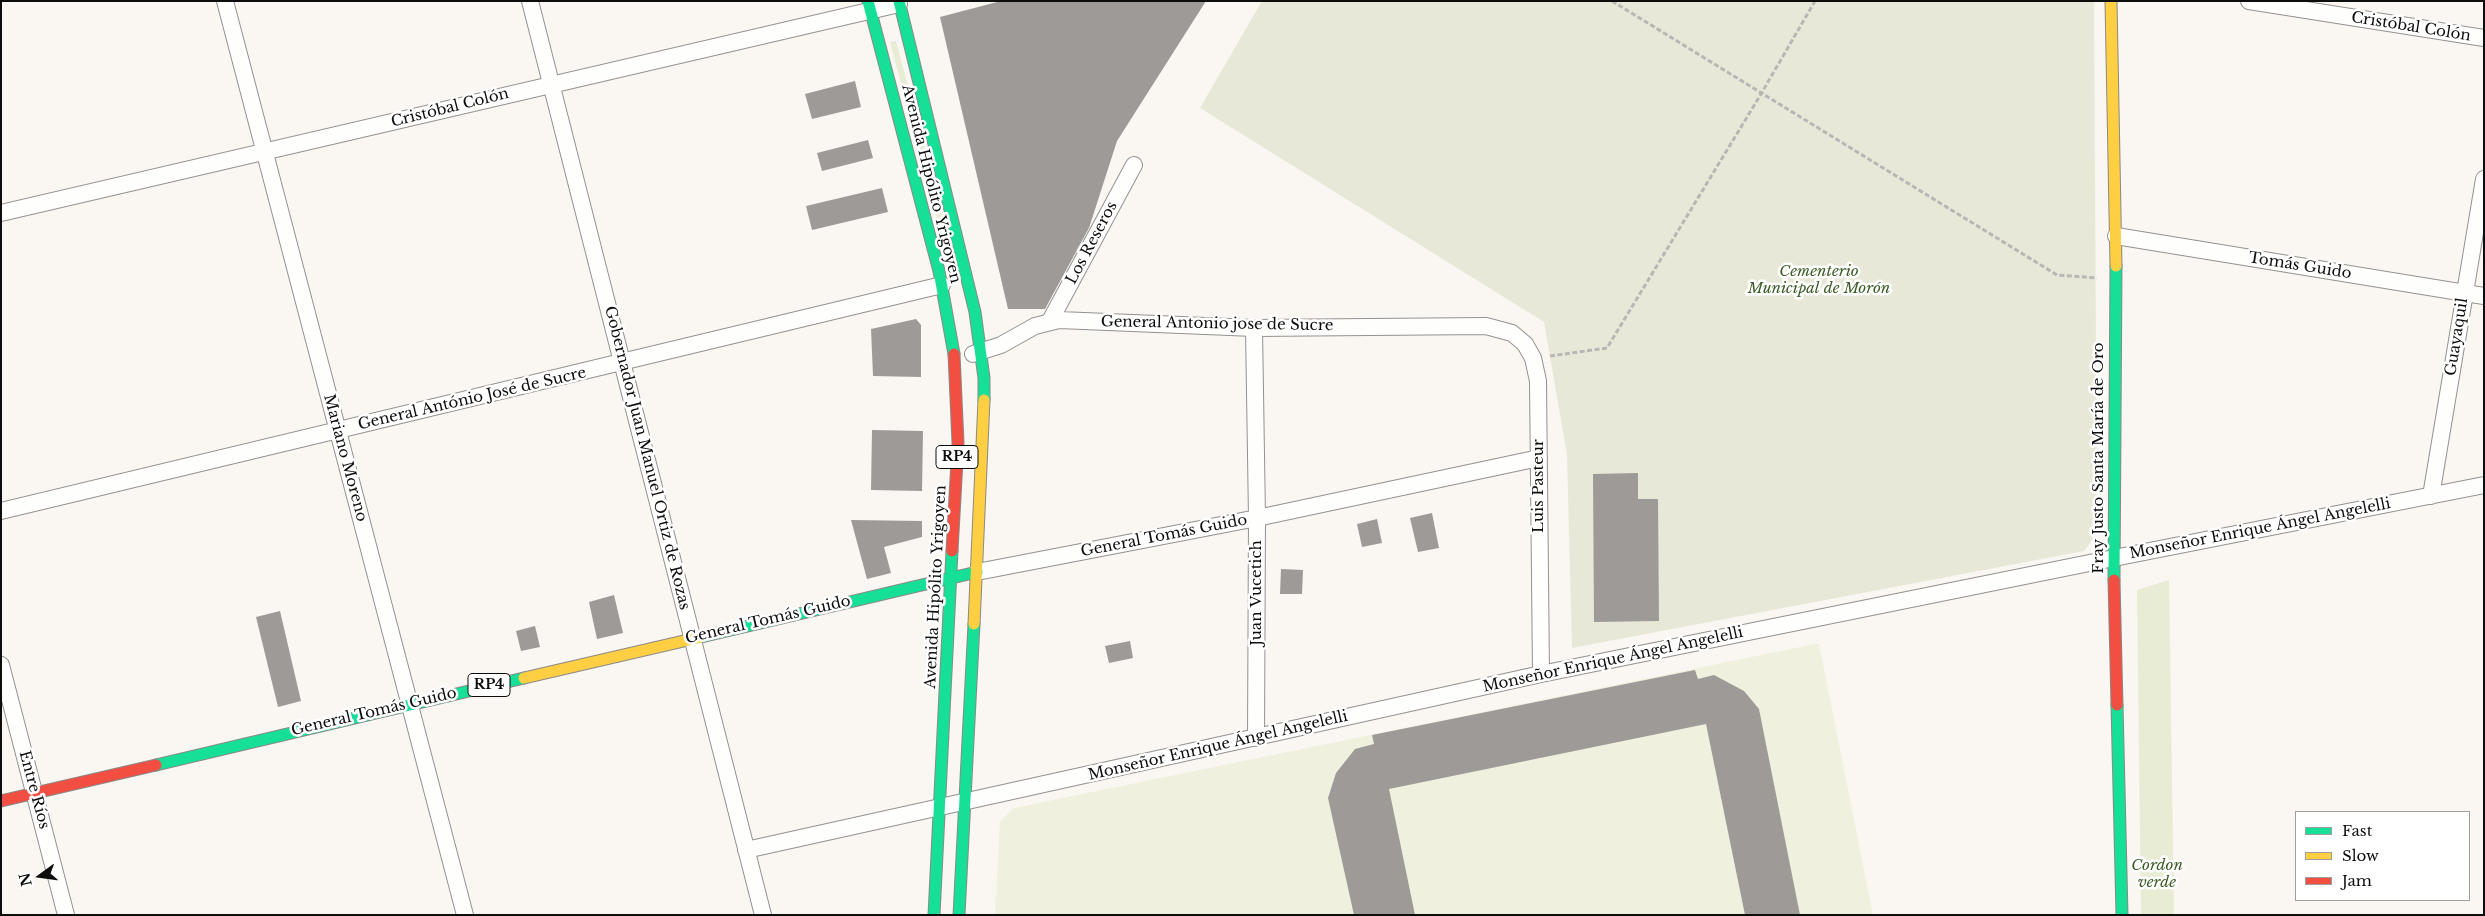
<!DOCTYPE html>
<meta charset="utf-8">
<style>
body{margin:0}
#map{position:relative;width:2485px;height:916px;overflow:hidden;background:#faf6f2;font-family:"Libre Baskerville",serif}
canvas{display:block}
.frame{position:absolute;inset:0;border:2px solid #0d0d0d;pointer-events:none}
.legend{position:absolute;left:2295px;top:811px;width:175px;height:90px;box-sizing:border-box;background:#fff;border:1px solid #9e9e9e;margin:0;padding:6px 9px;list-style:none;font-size:15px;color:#0d0d0d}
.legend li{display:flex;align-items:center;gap:10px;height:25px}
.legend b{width:25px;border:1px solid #9e9e9e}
.north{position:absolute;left:15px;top:851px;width:50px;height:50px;-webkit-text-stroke:4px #fff;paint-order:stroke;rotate:256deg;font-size:14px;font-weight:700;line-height:20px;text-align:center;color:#0d0d0d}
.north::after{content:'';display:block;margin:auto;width:18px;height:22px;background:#0d0d0d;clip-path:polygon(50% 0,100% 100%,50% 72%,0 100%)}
</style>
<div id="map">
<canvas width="2485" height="916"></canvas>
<div class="frame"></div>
<ul class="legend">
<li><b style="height:6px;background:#16e098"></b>Fast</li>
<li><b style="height:6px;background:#ffcf43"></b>Slow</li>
<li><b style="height:6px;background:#f24e42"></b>Jam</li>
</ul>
<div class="north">N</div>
</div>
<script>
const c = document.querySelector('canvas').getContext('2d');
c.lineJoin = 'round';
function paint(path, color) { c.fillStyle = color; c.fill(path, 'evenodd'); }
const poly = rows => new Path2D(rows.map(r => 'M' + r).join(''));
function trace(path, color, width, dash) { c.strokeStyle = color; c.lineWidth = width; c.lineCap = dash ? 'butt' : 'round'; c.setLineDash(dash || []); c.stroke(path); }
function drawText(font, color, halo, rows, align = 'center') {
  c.font = font + ' "Libre Baskerville",serif'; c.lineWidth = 5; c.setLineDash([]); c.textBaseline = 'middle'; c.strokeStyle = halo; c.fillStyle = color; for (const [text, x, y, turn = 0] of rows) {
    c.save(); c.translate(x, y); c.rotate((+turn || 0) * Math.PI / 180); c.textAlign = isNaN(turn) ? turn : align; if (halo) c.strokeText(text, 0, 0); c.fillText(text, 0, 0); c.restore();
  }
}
paint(poly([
 [896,41,955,263,949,265,890,42],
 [2169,580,2174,915,2141,915,2137,590]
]), '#e8ecd5');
paint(poly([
 [1262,1,2094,1,2097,533,2084,551,1572,648,1567,455,1544,322,1200,108]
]), '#e8e8d8');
paint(poly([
 [1815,644,1819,644,1873,915,995,915,1000,822,1014,808]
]), '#f0f0de');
paint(poly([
 [1001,1,1206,1,1117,141,1089,228,1045,309,1008,309,940,17],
 [855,81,861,107,812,119,805,94],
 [868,140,873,158,822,171,817,153],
 [882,188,888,212,812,230,806,206],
 [916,319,921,325,921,377,873,376,871,329],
 [872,430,923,431,922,491,871,490],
 [1638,473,1638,499,1658,499,1659,621,1594,622,1593,474],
 [1432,513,1439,548,1418,552,1410,518],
 [1377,519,1382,543,1362,547,1357,524],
 [851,520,922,521,922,537,884,547,891,573,867,579],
 [1281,569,1303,570,1302,594,1280,594],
 [614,595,623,633,597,639,589,602],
 [280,611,301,701,278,707,256,617],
 [535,626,540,647,521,651,516,631],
 [1130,641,1133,658,1109,663,1105,646],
 [1695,670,1698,679,1714,675,1744,691,1759,709,1800,915,1745,915,1706,724,1389,789,1415,915,1354,915,1328,798,1336,773,1355,749,1374,744,1372,735]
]), '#9d9a98');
const street = poly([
 [225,1,465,915],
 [530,1,763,915],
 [2249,1,2484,38],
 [1,213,899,4],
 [2116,236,2484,296],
 [1050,321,1134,165],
 [1254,328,1257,518,1256,738],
 [973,354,1001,345,1035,326,1059,320,1254,328,1486,326,1512,333,1525,344,1533,358,1538,381,1541,674],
 [2431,496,2484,179],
 [1,511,942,285],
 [977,572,1257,518,1539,458],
 [1,665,66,915],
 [746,850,1541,674,2114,558,2484,485]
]);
const fast = poly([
 [868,1,939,271,954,354],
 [899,1,975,312,984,378,984,400],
 [2114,580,2116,266],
 [701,637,977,572],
 [2117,705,2122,915],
 [156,765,524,678],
 [934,915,952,551],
 [959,915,974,624]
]);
const slow = poly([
 [2111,1,2116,266],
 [974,624,984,400],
 [524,678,701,637]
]);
const jam = poly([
 [952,551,958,443,954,354],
 [2114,580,2117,705],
 [1,801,156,765]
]);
trace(street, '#949290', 18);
trace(fast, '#8a8987', 13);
trace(slow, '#8a8987', 13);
trace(jam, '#8a8987', 13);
trace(poly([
 [1612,1,2057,275,2097,278],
 [1550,356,1607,348,1761,94,1815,1]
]), '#b8b7b6', 3, [5, 2.5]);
trace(street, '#fefefd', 16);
trace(fast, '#16e098', 11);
trace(slow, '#ffcf43', 11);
trace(jam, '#f24e42', 11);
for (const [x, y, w] of [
 [957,457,42],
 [489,685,42]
]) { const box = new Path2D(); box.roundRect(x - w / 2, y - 11.5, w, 23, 4); c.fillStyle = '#fff'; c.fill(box); trace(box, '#0d0d0d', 1); }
drawText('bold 14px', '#0d0d0d', null, [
 ["RP4",957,457],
 ["RP4",489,685]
]);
drawText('15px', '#0d0d0d', '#fff', [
 ["Cristóbal Colón",2411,27,9],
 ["Cristóbal Colón",450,108,-14],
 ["Avenida Hipólito Yrigoyen",931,184,76],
 ["Los Reseros",1092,243,-62],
 ["Tomás Guido",2300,266,9],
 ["General Antonio jose de Sucre",1217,324,1],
 ["Guayaquil",2457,337,-81],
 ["General António José de Sucre",472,399,-13],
 ["Mariano Moreno",345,458,75],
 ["Gobernador Juan Manuel Ortiz de Rozas",647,458,76],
 ["Fray Justo Santa María de Oro",2099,458,-90],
 ["Luis Pasteur",1539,486,-90],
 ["Monseñor Enrique Ángel Angelelli",2260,529,-11],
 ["General Tomás Guido",1164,536,-11],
 ["Avenida Hipólito Yrigoyen",936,587,-87],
 ["Juan Vucetich",1257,593,-90],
 ["General Tomás Guido",768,620,-13],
 ["Monseñor Enrique Ángel Angelelli",1613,660,-12],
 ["General Tomás Guido",374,712,-13],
 ["Monseñor Enrique Ángel Angelelli",1218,746,-13],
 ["Entre Ríos",34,790,75]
]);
drawText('italic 15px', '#3c5c26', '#fff', [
 ["Cementerio",1819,272],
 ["Municipal de Morón",1819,289],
 ["Cordon",2157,866],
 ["verde",2157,883]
]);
</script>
